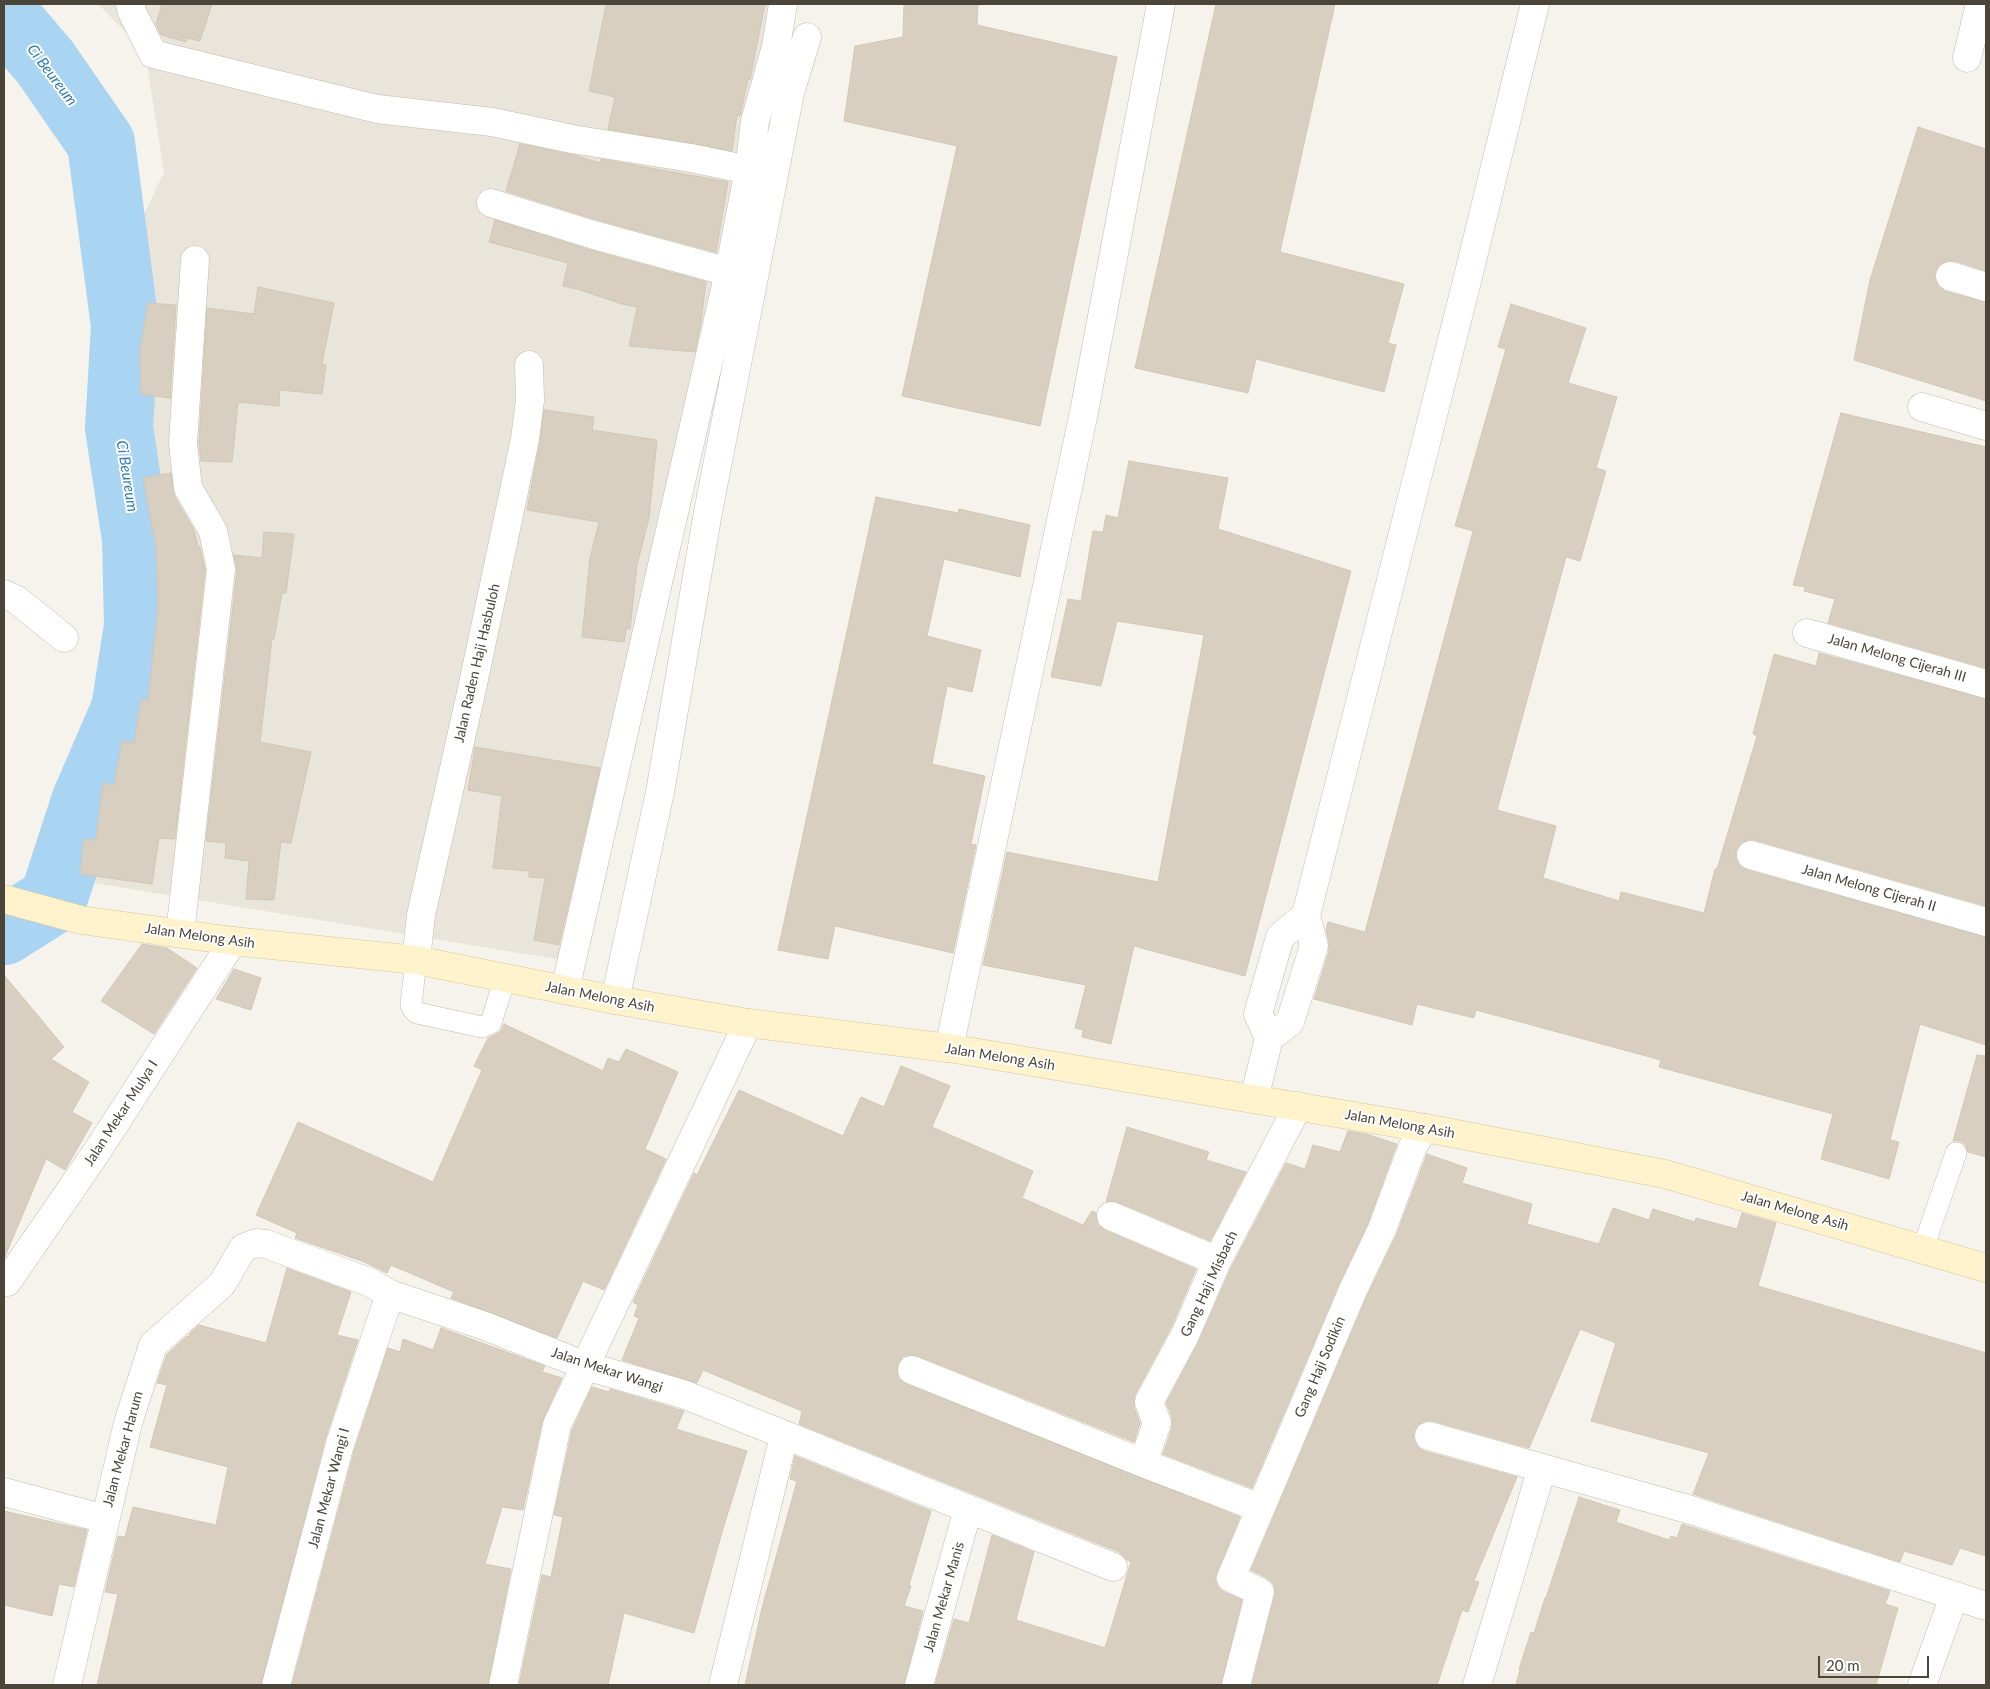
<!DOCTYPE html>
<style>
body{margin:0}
#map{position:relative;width:1990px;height:1689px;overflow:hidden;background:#f6f3ec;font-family:Lato,sans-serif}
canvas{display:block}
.frame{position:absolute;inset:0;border:5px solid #4b4439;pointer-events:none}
.scale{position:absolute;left:1818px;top:1656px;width:111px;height:22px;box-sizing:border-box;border:2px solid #4b4439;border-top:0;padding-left:6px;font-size:15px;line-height:18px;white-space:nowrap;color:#4b4439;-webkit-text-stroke:4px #fff;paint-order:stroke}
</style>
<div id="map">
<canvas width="1990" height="1689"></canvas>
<div class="frame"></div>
<div class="scale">20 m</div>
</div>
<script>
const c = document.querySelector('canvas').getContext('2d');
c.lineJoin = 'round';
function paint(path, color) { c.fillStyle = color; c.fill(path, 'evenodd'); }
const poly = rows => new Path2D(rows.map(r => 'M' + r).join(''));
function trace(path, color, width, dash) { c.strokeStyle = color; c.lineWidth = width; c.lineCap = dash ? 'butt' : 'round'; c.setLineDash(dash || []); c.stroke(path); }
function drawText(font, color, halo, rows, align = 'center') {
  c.font = font + ' Lato,sans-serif'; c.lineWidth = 4; c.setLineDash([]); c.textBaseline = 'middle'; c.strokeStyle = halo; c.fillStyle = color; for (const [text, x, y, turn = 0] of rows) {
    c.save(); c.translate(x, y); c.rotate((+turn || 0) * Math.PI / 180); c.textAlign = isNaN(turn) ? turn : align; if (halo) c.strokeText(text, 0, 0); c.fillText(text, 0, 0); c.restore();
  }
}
paint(poly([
 [98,4,785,4,574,962,64,878,148,616,150,567,133,463,140,223,164,172,145,52]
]), '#eae5da');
trace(poly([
 [4,14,45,62,101,143,125,326,119,428,136,539,138,626,125,709,85,802,53,900,4,931]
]), '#a9d4f2', 68);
const building = poly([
 [162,4,212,4,200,41,187,38,186,42,161,35,156,24,162,4],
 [606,4,765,4,750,80,748,79,740,116,737,115,732,151,608,129,615,97,589,91,606,4],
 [904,4,978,4,977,25,1117,57,1040,426,902,396,957,146,844,121,855,46,903,37,904,4],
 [1216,4,1335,4,1280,252,1404,284,1388,343,1396,345,1384,392,1256,359,1248,393,1135,368,1216,4],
 [1918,127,1986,149,1986,271,1955,261,1947,261,1939,265,1935,272,1935,279,1938,286,1945,291,1986,302,1986,401,1854,360,1870,280,1918,127],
 [520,144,574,155,600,163,601,159,728,182,716,252,598,220,506,191,520,144],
 [495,220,590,250,706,282,701,322,695,352,629,346,637,307,622,304,577,289,563,286,568,263,489,242,495,220],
 [258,287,334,303,322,364,326,365,322,394,280,390,279,406,238,402,232,462,201,461,199,443,207,308,254,314,258,287],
 [148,303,176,305,170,398,141,394,140,350,148,303],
 [1511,304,1586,328,1568,383,1617,397,1596,468,1606,471,1580,561,1566,557,1497,810,1556,826,1543,878,1619,901,1621,892,1704,913,1715,869,1717,869,1757,736,1753,734,1774,654,1816,666,1819,653,1986,699,1986,906,1755,840,1748,840,1741,843,1736,851,1736,859,1739,865,1747,870,1986,937,1986,1045,1920,1024,1890,1140,1899,1142,1889,1179,1821,1159,1833,1114,1659,1067,1661,1060,1476,1010,1474,1018,1417,1004,1412,1025,1314,999,1329,951,1329,942,1326,930,1328,922,1365,932,1473,531,1455,526,1506,349,1498,347,1511,304],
 [544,410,594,417,592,430,657,440,649,518,637,565,630,629,626,629,624,642,582,637,590,558,599,522,527,510,540,442,544,410],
 [1841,413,1986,447,1986,668,1828,623,1835,599,1804,591,1805,587,1793,585,1841,413],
 [1129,461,1228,478,1218,529,1351,571,1245,976,1134,946,1111,1044,1082,1037,1083,1030,1075,1028,1086,985,983,965,1007,852,1158,882,1204,635,1117,621,1101,686,1051,677,1068,599,1081,601,1093,531,1103,532,1106,515,1118,518,1129,461],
 [171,473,174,496,194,530,198,547,200,547,205,570,175,839,159,838,152,884,80,874,84,839,96,840,103,783,114,785,122,741,134,743,141,700,148,701,158,606,156,548,143,478,171,473],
 [876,497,958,513,959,509,1030,525,1020,577,944,559,927,636,981,650,972,692,947,686,932,764,985,776,971,844,976,845,953,953,835,926,828,959,778,950,876,497],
 [264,532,294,534,286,593,282,593,274,639,272,639,260,742,311,752,291,843,281,842,274,900,246,899,249,861,225,858,226,843,206,841,237,571,234,555,262,558,264,532],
 [475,747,600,768,559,945,534,940,545,878,529,877,529,871,493,868,502,796,468,790,475,747],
 [142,944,167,948,197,968,154,1034,101,1001,142,944],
 [234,969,261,978,251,1010,216,999,234,969],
 [4,975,64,1047,51,1059,89,1082,72,1112,92,1123,65,1170,46,1159,4,1259,4,975],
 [504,1024,603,1071,608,1058,619,1062,626,1049,678,1072,645,1149,666,1159,604,1290,583,1281,557,1338,451,1298,454,1292,391,1265,387,1273,362,1261,295,1238,297,1233,256,1215,298,1122,433,1182,482,1070,474,1066,488,1038,500,1032,504,1024],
 [1977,1055,1986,1056,1986,1157,1968,1152,1965,1144,1960,1141,1953,1141,1977,1055],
 [901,1066,950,1086,932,1127,1033,1171,1022,1198,1083,1225,1092,1211,1096,1213,1098,1225,1105,1230,1196,1269,1171,1328,1135,1395,1134,1407,1140,1423,1134,1442,918,1356,910,1355,903,1357,898,1364,897,1372,899,1379,906,1384,1240,1517,1217,1572,1215,1579,1218,1587,1224,1592,1242,1600,1221,1685,935,1685,954,1619,969,1623,992,1535,1034,1552,1016,1620,1105,1648,1131,1562,1127,1560,1119,1552,799,1424,802,1411,703,1370,697,1383,622,1360,639,1318,634,1316,638,1305,633,1302,694,1173,697,1175,739,1090,843,1136,861,1097,884,1107,901,1066],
 [1127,1127,1209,1152,1206,1160,1246,1172,1210,1241,1117,1202,1106,1202,1127,1127],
 [1348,1131,1366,1134,1397,1144,1368,1223,1339,1284,1252,1488,1163,1454,1172,1428,1172,1417,1166,1403,1199,1341,1231,1268,1286,1163,1305,1169,1313,1145,1340,1152,1348,1131],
 [1427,1154,1467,1168,1462,1183,1532,1204,1527,1224,1599,1244,1613,1208,1649,1220,1653,1209,1695,1222,1696,1218,1737,1229,1742,1213,1776,1223,1758,1286,1986,1353,1986,1556,1960,1548,1952,1565,1904,1551,1900,1562,1693,1494,1709,1453,1591,1421,1616,1343,1580,1329,1529,1448,1433,1421,1425,1421,1418,1425,1414,1431,1414,1440,1418,1447,1424,1451,1517,1477,1474,1581,1479,1582,1468,1612,1462,1610,1437,1685,1252,1685,1275,1589,1273,1583,1267,1578,1251,1570,1367,1296,1396,1236,1427,1154],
 [287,1268,351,1292,337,1335,358,1340,325,1440,261,1685,97,1685,118,1594,105,1592,118,1536,125,1537,133,1507,216,1525,228,1467,150,1447,167,1385,157,1383,167,1354,187,1336,189,1337,190,1333,199,1325,266,1343,287,1268],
 [441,1328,545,1366,542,1372,562,1378,542,1422,523,1510,502,1507,485,1564,511,1569,488,1685,292,1685,355,1448,388,1348,400,1352,403,1339,433,1350,441,1328],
 [592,1387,609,1392,610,1389,684,1411,676,1429,747,1451,722,1532,694,1633,624,1613,608,1685,519,1685,542,1575,551,1577,563,1517,554,1515,572,1430,592,1387],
 [795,1456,931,1511,909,1585,911,1586,904,1606,923,1611,904,1685,745,1685,762,1608,797,1481,790,1479,795,1456],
 [1579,1497,1620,1510,1616,1522,1669,1540,1671,1536,1677,1538,1682,1524,1890,1591,1885,1604,1898,1608,1876,1685,1516,1685,1520,1669,1519,1669,1531,1632,1534,1633,1545,1598,1546,1598,1579,1497],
 [4,1511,87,1530,74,1587,59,1584,52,1616,4,1605,4,1511]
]);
paint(building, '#d8cfc1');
trace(building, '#d3c7b4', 1);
const lane = poly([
 [416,960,411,1005,413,1009,417,1013,482,1027,491,1023,505,978],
 [1923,1248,1956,1153]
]);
const street = poly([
 [130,4,132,12,153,54,377,109,492,122,572,139,691,158,749,170],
 [1967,58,1980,4],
 [491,203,594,235,729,272],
 [1950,276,1986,287],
 [1922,407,1986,426],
 [4,594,17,600,64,638],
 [1807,633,1986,684],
 [1751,855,1986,922],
 [180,933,221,569,213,531,188,488,183,443,195,260],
 [416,960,421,915,473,684,525,439,530,400,529,365],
 [565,990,729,272,749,170,755,121,776,47,783,4],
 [615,1000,660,792,708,512,790,93,807,37],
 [1269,1038,1290,1022,1314,946,1306,915,1466,285,1535,4],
 [949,1048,1084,412,1161,4],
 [1254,1099,1269,1038,1258,1014,1280,937,1306,915],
 [1111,1216,1217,1261],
 [7,1282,96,1153,233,941],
 [912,1370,1143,1463,1260,1508],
 [1429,1436,1691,1510,1986,1606],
 [1143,1463,1157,1423,1149,1402,1185,1335,1217,1261,1298,1106],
 [4,1492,105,1519],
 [67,1685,128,1423,153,1345,222,1284,243,1248,256,1243,266,1244,369,1282,390,1294,485,1326,586,1366,683,1394,1113,1567],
 [276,1685,340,1444,390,1294],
 [503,1685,557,1425,748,1023],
 [723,1685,784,1436],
 [919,1685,968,1509],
 [1236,1685,1260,1592,1231,1578,1353,1290,1382,1229,1413,1146,1425,1128],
 [1477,1685,1542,1468],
 [1922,1685,1954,1596]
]);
const secondary = poly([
 [4,899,81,920,233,941,416,960,615,1000,748,1023,949,1048,1425,1128,1665,1174,1986,1268]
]);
trace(lane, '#c2bbae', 22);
trace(street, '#c2bbae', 29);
trace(secondary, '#d6c79b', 29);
trace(lane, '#fff', 21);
trace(street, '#fff', 28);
trace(secondary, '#fff3cd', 28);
drawText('14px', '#4b4439', '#fff', [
 ["Jalan Melong Cijerah III",1897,658,16],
 ["Jalan Raden Haji Hasbuloh",477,663,-77],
 ["Jalan Melong Cijerah II",1869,888,16],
 ["Jalan Melong Asih",200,936,8],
 ["Jalan Melong Asih",600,997,11],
 ["Jalan Melong Asih",1000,1057,9],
 ["Jalan Mekar Mulya I",121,1113,-57],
 ["Jalan Melong Asih",1400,1124,10],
 ["Jalan Melong Asih",1795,1211,16],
 ["Gang Haji Misbach",1209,1284,-65],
 ["Gang Haji Sodikin",1320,1367,-67],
 ["Jalan Mekar Wangi",607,1370,18],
 ["Jalan Mekar Harum",123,1449,-75],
 ["Jalan Mekar Wangi I",329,1488,-75],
 ["Jalan Mekar Manis",944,1597,-74]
]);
drawText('italic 15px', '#2e7ab2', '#fff', [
 ["Ci Beureum",52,75,53],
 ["Ci Beureum",127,476,81]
]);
</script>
